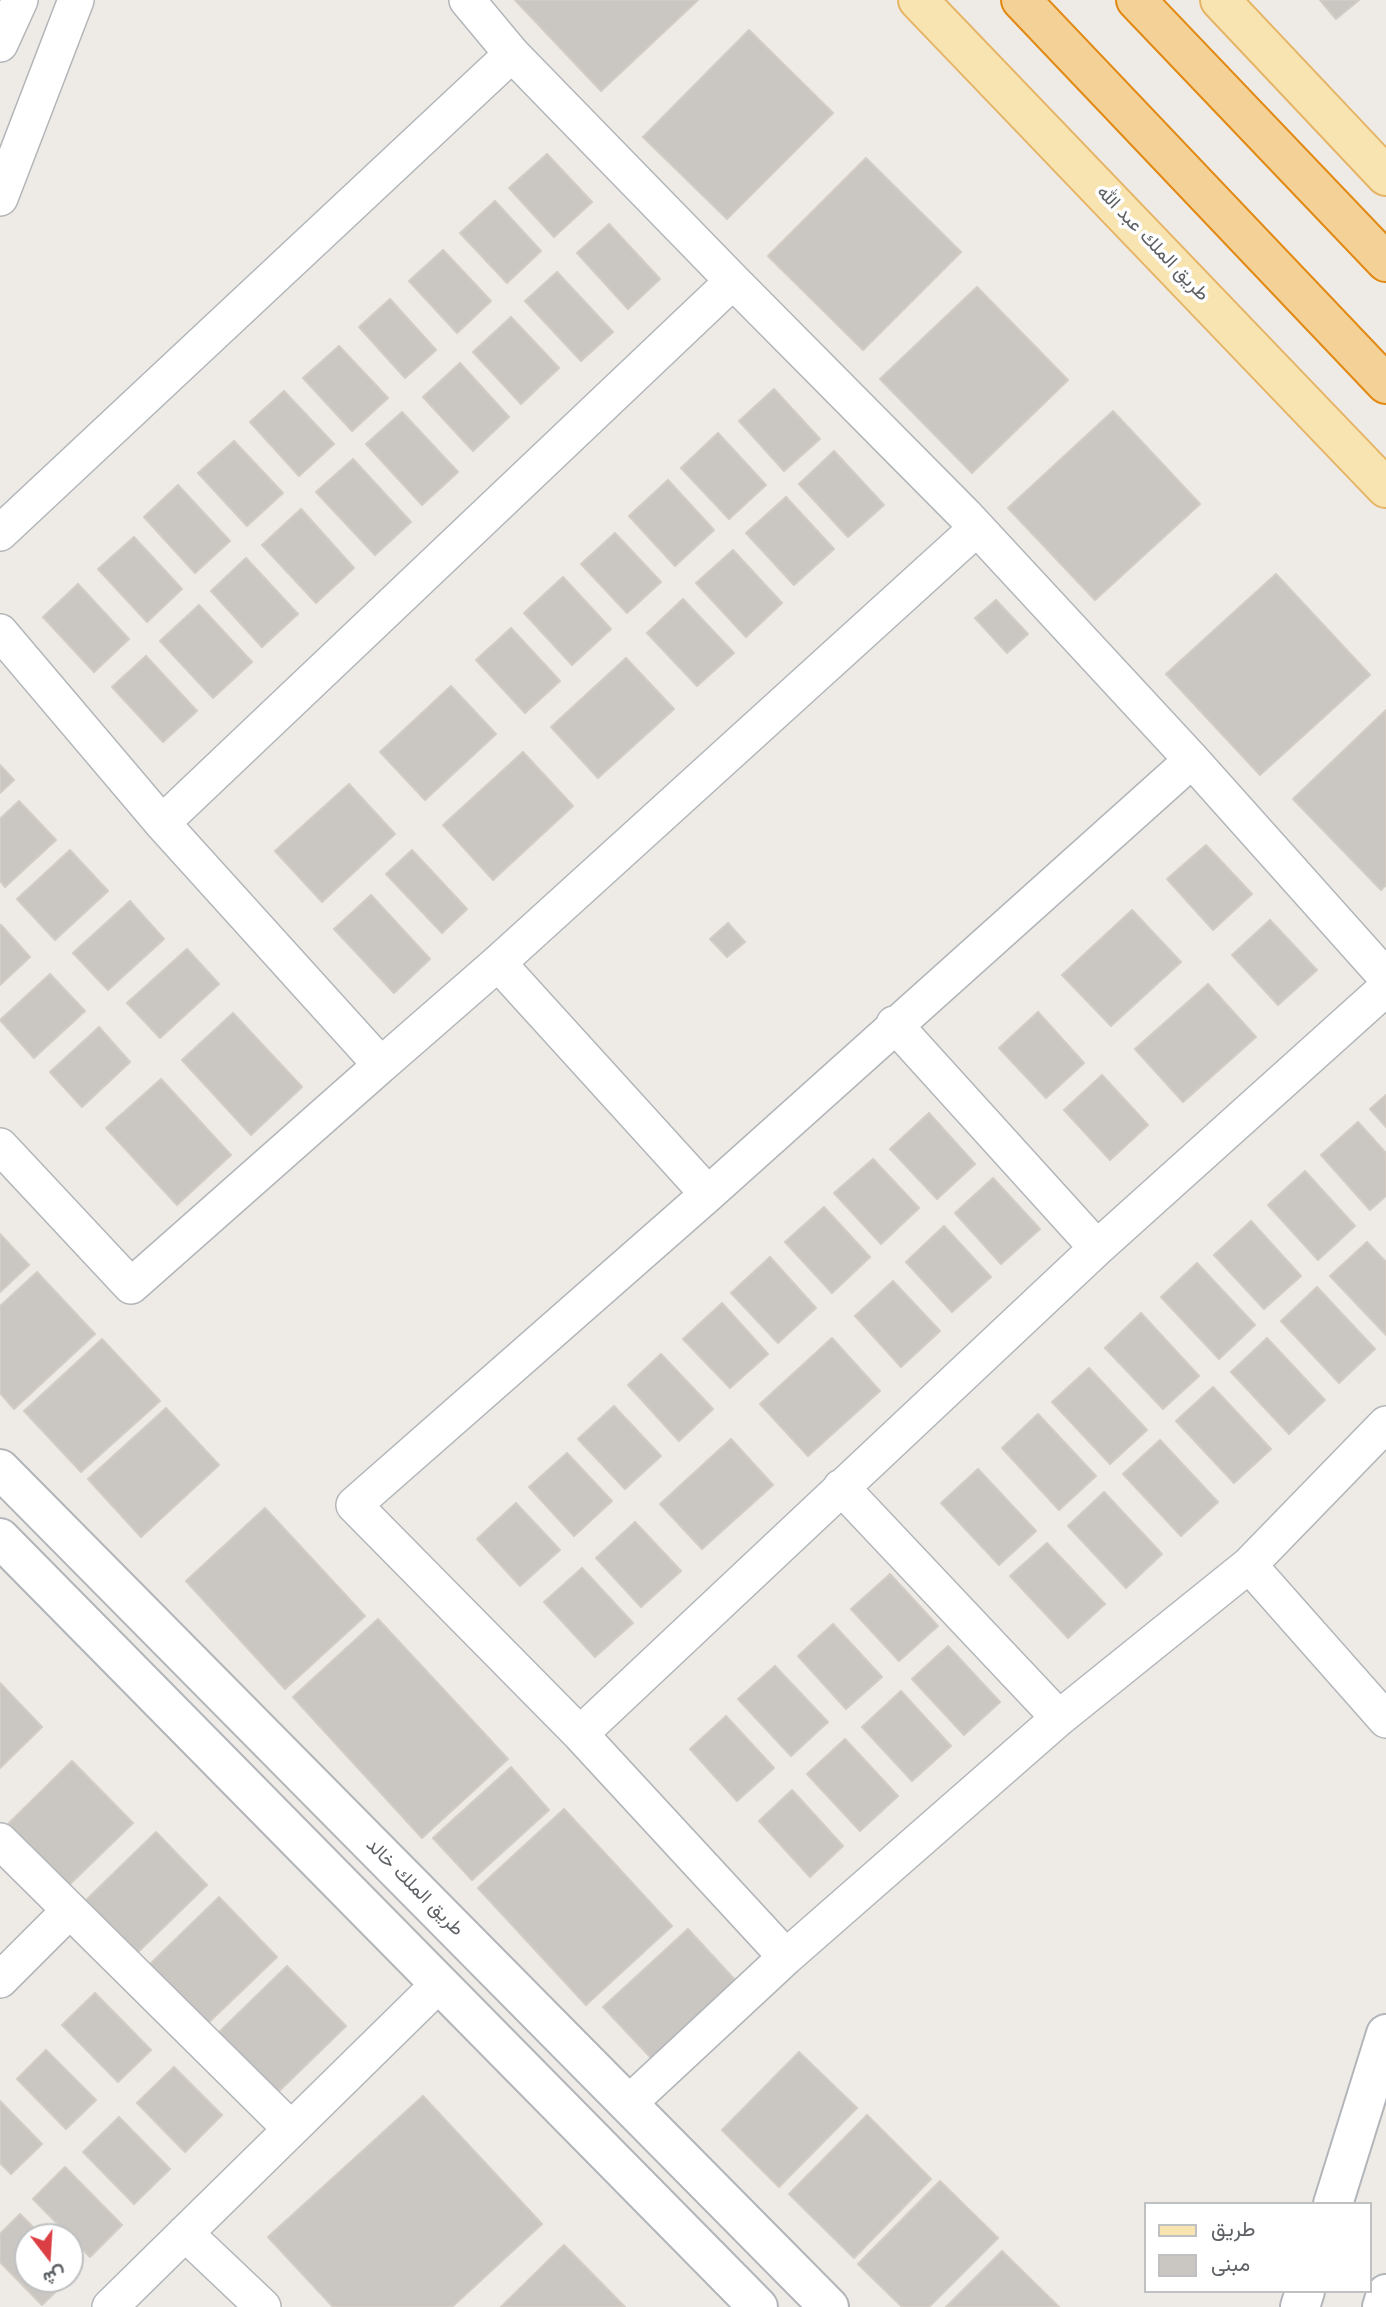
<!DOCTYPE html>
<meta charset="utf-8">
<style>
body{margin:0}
#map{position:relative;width:1386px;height:2307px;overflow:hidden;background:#eeebe6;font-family:Jost,Vazirmatn,sans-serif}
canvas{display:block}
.legend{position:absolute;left:1144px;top:2202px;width:228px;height:91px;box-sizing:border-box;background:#fff;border:2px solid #bec0c1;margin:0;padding:9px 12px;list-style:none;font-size:21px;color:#5d6165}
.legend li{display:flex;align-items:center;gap:14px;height:35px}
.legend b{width:35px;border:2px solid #bec0c1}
.north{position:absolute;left:14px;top:2223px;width:70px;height:70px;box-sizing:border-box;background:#fff;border:2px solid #bec0c1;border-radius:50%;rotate:163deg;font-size:19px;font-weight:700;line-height:28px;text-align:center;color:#5d6165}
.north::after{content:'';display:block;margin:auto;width:24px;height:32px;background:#db3f45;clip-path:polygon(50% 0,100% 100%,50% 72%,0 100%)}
</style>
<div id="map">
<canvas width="1386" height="2307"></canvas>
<ul class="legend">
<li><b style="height:9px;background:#f8e4b1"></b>طريق</li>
<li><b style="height:19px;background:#cac6c2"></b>مبنى</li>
</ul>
<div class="north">ش</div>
</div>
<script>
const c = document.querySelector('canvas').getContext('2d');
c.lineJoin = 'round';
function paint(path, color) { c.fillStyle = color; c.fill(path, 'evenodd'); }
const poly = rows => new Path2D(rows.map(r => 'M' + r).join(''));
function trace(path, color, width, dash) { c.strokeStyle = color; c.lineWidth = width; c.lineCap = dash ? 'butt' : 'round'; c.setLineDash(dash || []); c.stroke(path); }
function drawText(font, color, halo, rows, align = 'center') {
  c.font = font + ' Jost,Vazirmatn,sans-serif'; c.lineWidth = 7; c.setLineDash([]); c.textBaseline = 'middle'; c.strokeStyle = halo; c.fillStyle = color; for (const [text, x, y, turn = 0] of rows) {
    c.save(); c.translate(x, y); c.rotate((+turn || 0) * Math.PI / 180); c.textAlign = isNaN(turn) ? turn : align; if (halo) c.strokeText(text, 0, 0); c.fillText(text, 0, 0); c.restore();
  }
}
const building = poly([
 [515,0,698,0,601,91,515,0],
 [1320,0,1359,0,1336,19,1320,0],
 [749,30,833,113,727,219,643,137,749,30],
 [547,154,592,202,554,237,509,188,547,154],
 [866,158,961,252,863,350,768,256,866,158],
 [495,201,541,251,507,283,460,233,495,201],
 [609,224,660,279,628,309,577,253,609,224],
 [443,250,491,301,457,333,409,281,443,250],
 [557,272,613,332,581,361,525,301,557,272],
 [977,287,1068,380,972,473,880,379,977,287],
 [390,299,436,350,405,378,359,327,390,299],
 [511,317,559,368,521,404,473,352,511,317],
 [339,346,388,398,352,431,303,378,339,346],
 [460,363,509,417,473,451,423,397,460,363],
 [774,389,820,439,784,471,739,421,774,389],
 [284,391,334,444,299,476,250,422,284,391],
 [1113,411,1200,504,1095,600,1008,508,1113,411],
 [402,412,458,472,422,505,366,444,402,412],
 [718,433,766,485,729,519,681,468,718,433],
 [234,441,283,493,247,526,198,473,234,441],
 [834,451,884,505,848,537,799,484,834,451],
 [353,459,411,522,375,555,316,492,353,459],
 [668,480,714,530,675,566,629,516,668,480],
 [178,485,230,541,195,573,144,517,178,485],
 [786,497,834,549,794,585,746,533,786,497],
 [301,509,354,568,316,603,262,545,301,509],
 [615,533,661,582,627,613,581,564,615,533],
 [134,537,182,589,147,622,98,569,134,537],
 [733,550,782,603,746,637,696,583,733,550],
 [246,558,298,614,262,647,211,591,246,558],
 [1276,574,1370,675,1260,775,1166,674,1276,574],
 [563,577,611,629,572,665,524,613,563,577],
 [78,584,129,639,94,672,43,617,78,584],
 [683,599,734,653,697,686,647,633,683,599],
 [996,600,1028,634,1007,653,975,618,996,600],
 [199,605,252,662,213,698,160,641,199,605],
 [511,628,560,681,525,713,476,660,511,628],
 [146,656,197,711,163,742,112,687,146,656],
 [626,658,674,709,598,778,551,727,626,658],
 [451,686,496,734,425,800,380,752,451,686],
 [1386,710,1386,885,1381,890,1293,799,1386,710],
 [523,752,573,806,493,880,443,825,523,752],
 [0,765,14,780,0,793,0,765],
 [349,784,395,834,322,902,275,851,349,784],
 [19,801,56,840,5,887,0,881,0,819,19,801],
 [1206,845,1252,894,1213,930,1167,879,1206,845],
 [70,850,108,891,55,940,17,899,70,850],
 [412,850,467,909,442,933,386,874,412,850],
 [371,895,430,959,394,993,334,929,371,895],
 [130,901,164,939,108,990,73,953,130,901],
 [1132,910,1181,962,1111,1026,1062,975,1132,910],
 [1270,920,1317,970,1278,1005,1232,955,1270,920],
 [728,923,745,942,727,957,710,939,728,923],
 [1,925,30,957,0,985,0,926,1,925],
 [187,949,219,984,160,1038,127,1003,187,949],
 [50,974,85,1011,34,1058,0,1020,50,974],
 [1208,984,1256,1037,1183,1102,1135,1049,1208,984],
 [1038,1012,1084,1063,1046,1098,999,1048,1038,1012],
 [233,1013,302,1087,251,1135,182,1060,233,1013],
 [99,1027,130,1062,82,1107,50,1072,99,1027],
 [1102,1075,1148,1125,1110,1160,1064,1110,1102,1075],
 [161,1079,231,1155,177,1205,106,1128,161,1079],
 [1386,1095,1386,1127,1370,1109,1386,1095],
 [929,1113,975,1164,937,1199,890,1149,929,1113],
 [1358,1122,1386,1153,1386,1196,1370,1210,1321,1155,1358,1122],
 [873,1159,919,1208,881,1244,834,1193,873,1159],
 [1305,1171,1355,1226,1318,1260,1268,1205,1305,1171],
 [993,1178,1040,1229,1001,1264,955,1213,993,1178],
 [824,1207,870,1257,832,1293,785,1242,824,1207],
 [1251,1221,1301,1276,1264,1309,1214,1255,1251,1221],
 [944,1226,991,1277,952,1312,906,1262,944,1226],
 [0,1234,29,1265,0,1292,0,1234],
 [1367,1242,1386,1262,1386,1335,1330,1276,1367,1242],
 [770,1257,816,1308,778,1343,731,1293,770,1257],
 [1197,1263,1255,1325,1219,1359,1161,1297,1197,1263],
 [37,1272,95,1334,14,1409,0,1393,0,1306,37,1272],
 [893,1281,940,1331,901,1367,855,1316,893,1281],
 [1317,1287,1375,1349,1339,1383,1281,1321,1317,1287],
 [722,1303,768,1354,730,1388,683,1339,722,1303],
 [1141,1313,1199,1376,1163,1409,1105,1348,1141,1313],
 [832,1338,880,1391,808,1456,760,1404,832,1338],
 [1267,1338,1325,1400,1289,1434,1231,1372,1267,1338],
 [102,1339,160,1401,81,1472,24,1411,102,1339],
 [661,1354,713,1409,679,1441,628,1385,661,1354],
 [1089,1368,1147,1430,1110,1464,1052,1402,1089,1368],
 [1213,1387,1271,1449,1234,1483,1176,1421,1213,1387],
 [614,1406,661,1456,625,1489,578,1439,614,1406],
 [166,1408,219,1465,141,1537,88,1479,166,1408],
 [1038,1414,1096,1476,1059,1510,1002,1448,1038,1414],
 [731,1439,773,1485,702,1549,660,1504,731,1439],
 [1160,1440,1218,1502,1181,1536,1123,1474,1160,1440],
 [567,1453,612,1501,574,1536,529,1487,567,1453],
 [978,1469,1036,1531,999,1565,941,1503,978,1469],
 [1104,1492,1162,1554,1126,1588,1068,1526,1104,1492],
 [516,1503,560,1550,520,1586,477,1539,516,1503],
 [265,1508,365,1616,285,1689,186,1581,265,1508],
 [635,1522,681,1571,641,1607,596,1558,635,1522],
 [1047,1543,1105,1604,1068,1638,1010,1576,1047,1543],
 [582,1568,633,1623,595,1657,544,1602,582,1568],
 [890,1574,938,1626,899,1661,851,1609,890,1574],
 [378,1619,508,1759,422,1838,293,1697,378,1619],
 [833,1624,882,1677,846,1709,798,1656,833,1624],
 [948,1646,1000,1702,964,1735,912,1679,948,1646],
 [775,1666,828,1722,791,1756,738,1699,775,1666],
 [0,1683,42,1727,0,1768,0,1683],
 [901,1691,951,1746,912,1781,862,1727,901,1691],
 [726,1716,774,1768,737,1801,690,1749,726,1716],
 [845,1739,898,1796,860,1831,807,1774,845,1739],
 [72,1761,133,1823,65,1889,4,1828,72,1761],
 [511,1767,549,1810,472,1880,433,1838,511,1767],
 [792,1790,843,1846,810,1877,759,1821,792,1790],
 [564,1809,672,1926,586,2005,478,1888,564,1809],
 [156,1832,207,1885,134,1956,82,1904,156,1832],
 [219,1897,277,1957,204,2027,146,1968,219,1897],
 [688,1929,736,1981,652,2059,603,2007,688,1929],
 [287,1966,346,2026,273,2097,214,2037,287,1966],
 [95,1993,151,2050,118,2082,62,2025,95,1993],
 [46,2050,96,2100,66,2129,17,2079,46,2050],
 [799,2052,857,2108,779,2187,722,2130,799,2052],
 [174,2067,222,2115,185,2152,137,2103,174,2067],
 [423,2096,542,2224,452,2307,333,2307,268,2237,423,2096],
 [0,2101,42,2144,11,2174,0,2163,0,2101],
 [867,2115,931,2179,854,2258,789,2194,867,2115],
 [119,2117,170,2169,134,2204,83,2152,119,2117],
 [65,2167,122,2225,90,2257,33,2199,65,2167],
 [940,2181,998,2238,929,2307,902,2307,858,2264,940,2181],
 [20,2214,43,2237,28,2237,28,2279,69,2279,42,2305,0,2262,0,2234,20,2214],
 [564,2245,625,2307,501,2307,564,2245],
 [1002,2251,1059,2307,946,2307,1002,2251],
 [70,2265,77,2271,70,2278,70,2265]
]);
paint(building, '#cac6c2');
trace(building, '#d2ccc4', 2);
const minor = poly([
 [467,0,512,54,733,281,965,515,1192,760],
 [0,44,20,0],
 [0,198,76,0],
 [0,533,512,54],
 [0,632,162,823,381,1065,498,963,977,528],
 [162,823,733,281],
 [498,963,708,1194],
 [1386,977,1192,760,708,1194,354,1505,580,1734,786,1957,1059,1718,1249,1565,1386,1424],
 [894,1024,1097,1248],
 [0,1146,131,1286,381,1065],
 [841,1487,1059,1718],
 [1249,1565,1386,1720],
 [580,1734,1097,1248,1386,988],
 [0,1841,291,2129],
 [0,1980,70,1910],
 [628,2104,786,1957],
 [185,2233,263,2307],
 [110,2307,439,1984]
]);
const secondary = poly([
 [0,1469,829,2307],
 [0,1538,758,2307],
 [1333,2204,1386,2034],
 [1300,2307,1305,2291],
 [1382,2307,1386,2294]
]);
const primary = poly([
 [918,0,1386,488],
 [1220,0,1386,176]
]);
const motorway = poly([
 [1021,0,1386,384],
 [1136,0,1386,262]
]);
trace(minor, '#b3b6b9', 38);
trace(secondary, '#b2b5b9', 42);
trace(primary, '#e6b467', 42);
trace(motorway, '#e18913', 42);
trace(minor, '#fff', 35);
trace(secondary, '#fff', 38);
trace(primary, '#f8e4b1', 38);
trace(motorway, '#f4d297', 38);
drawText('19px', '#5d6165', '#fff', [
 ["طريق الملك عبد الله",1152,244,46],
 ["طريق الملك خالد",414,1888,45]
]);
</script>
